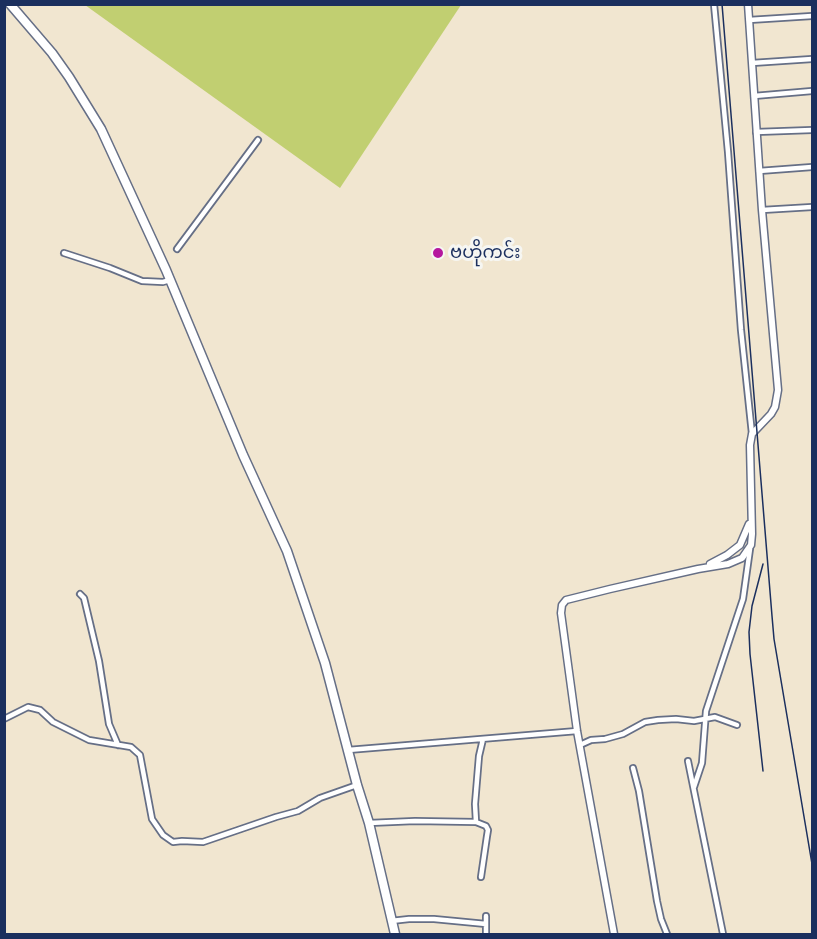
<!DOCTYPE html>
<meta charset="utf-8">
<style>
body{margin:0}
#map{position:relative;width:817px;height:939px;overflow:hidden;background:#f1e6d0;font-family:"Shantell Sans",sans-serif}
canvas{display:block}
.frame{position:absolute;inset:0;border:6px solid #1b2f5e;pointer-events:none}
</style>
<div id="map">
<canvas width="817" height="939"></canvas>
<div class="frame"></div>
</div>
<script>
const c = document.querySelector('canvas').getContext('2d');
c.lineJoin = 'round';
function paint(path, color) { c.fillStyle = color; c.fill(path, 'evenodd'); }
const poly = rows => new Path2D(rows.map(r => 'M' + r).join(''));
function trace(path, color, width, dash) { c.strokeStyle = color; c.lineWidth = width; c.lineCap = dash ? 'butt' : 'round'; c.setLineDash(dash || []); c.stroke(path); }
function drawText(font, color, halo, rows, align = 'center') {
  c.font = font + ' "Shantell Sans","Noto Sans Myanmar",sans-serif'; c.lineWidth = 6; c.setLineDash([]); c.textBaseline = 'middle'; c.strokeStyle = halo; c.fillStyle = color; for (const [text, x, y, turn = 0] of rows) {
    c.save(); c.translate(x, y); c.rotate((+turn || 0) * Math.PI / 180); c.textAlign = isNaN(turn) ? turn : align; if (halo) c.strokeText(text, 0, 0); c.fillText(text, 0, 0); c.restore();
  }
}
paint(poly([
 [85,5,461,5,340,188]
]), '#c1cf71');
const street = poly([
 [714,4,728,152,741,330,752,434],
 [749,20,812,16],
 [752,63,812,59],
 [754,96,812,91],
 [756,132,812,130],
 [759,171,812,167],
 [762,210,812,207],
 [177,249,258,140],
 [64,253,110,268,142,281,163,282,170,280],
 [80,594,84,598,99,661,109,724,118,745],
 [4,719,28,707,40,710,53,722,89,740,131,747,140,755,152,819,163,835,173,842,182,841,203,842,276,817,298,811,320,798,357,785],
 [580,745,591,740,605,739,623,734,645,722,658,720,676,719,694,721,715,717,737,725],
 [348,750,577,731],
 [688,761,723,934],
 [633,768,639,791,657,901,661,919,667,934],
 [694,787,702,763,706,711,743,599,750,549],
 [476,822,475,804,479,756,483,739],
 [369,823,415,821,476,822,486,826,488,830,487,836,481,877],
 [486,916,486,934],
 [391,921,409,919,434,919,486,924]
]);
const secondary = poly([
 [710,564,727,555,740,545,749,524],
 [614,934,577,731,561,613,562,605,566,600,610,589,698,569,728,564,742,558,751,545,752,534,750,445,752,434,771,414,775,407,778,390,762,210,748,4]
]);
const highway = poly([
 [10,4,52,53,69,77,101,129,166,270,243,455,287,551,325,663,357,785,369,823,395,934]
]);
trace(street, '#666f86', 8);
trace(secondary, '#666f86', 9);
trace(highway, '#666f86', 11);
trace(street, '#fff', 4.5);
trace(secondary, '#fff', 6);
trace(highway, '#fff', 8);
trace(poly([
 [722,4,772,616,774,639,812,864],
 [763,564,752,606,749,632,750,654,763,771]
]), '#1b2f5e', 1.5);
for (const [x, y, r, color] of [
 [438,253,6,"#b5179e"]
]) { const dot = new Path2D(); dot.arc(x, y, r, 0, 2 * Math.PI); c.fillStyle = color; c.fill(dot); trace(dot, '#f6f6f2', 2); }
drawText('18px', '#1b2f5e', '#f6f6f2', [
 ["ဗဟိုကင်း",450,253]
], 'left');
</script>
